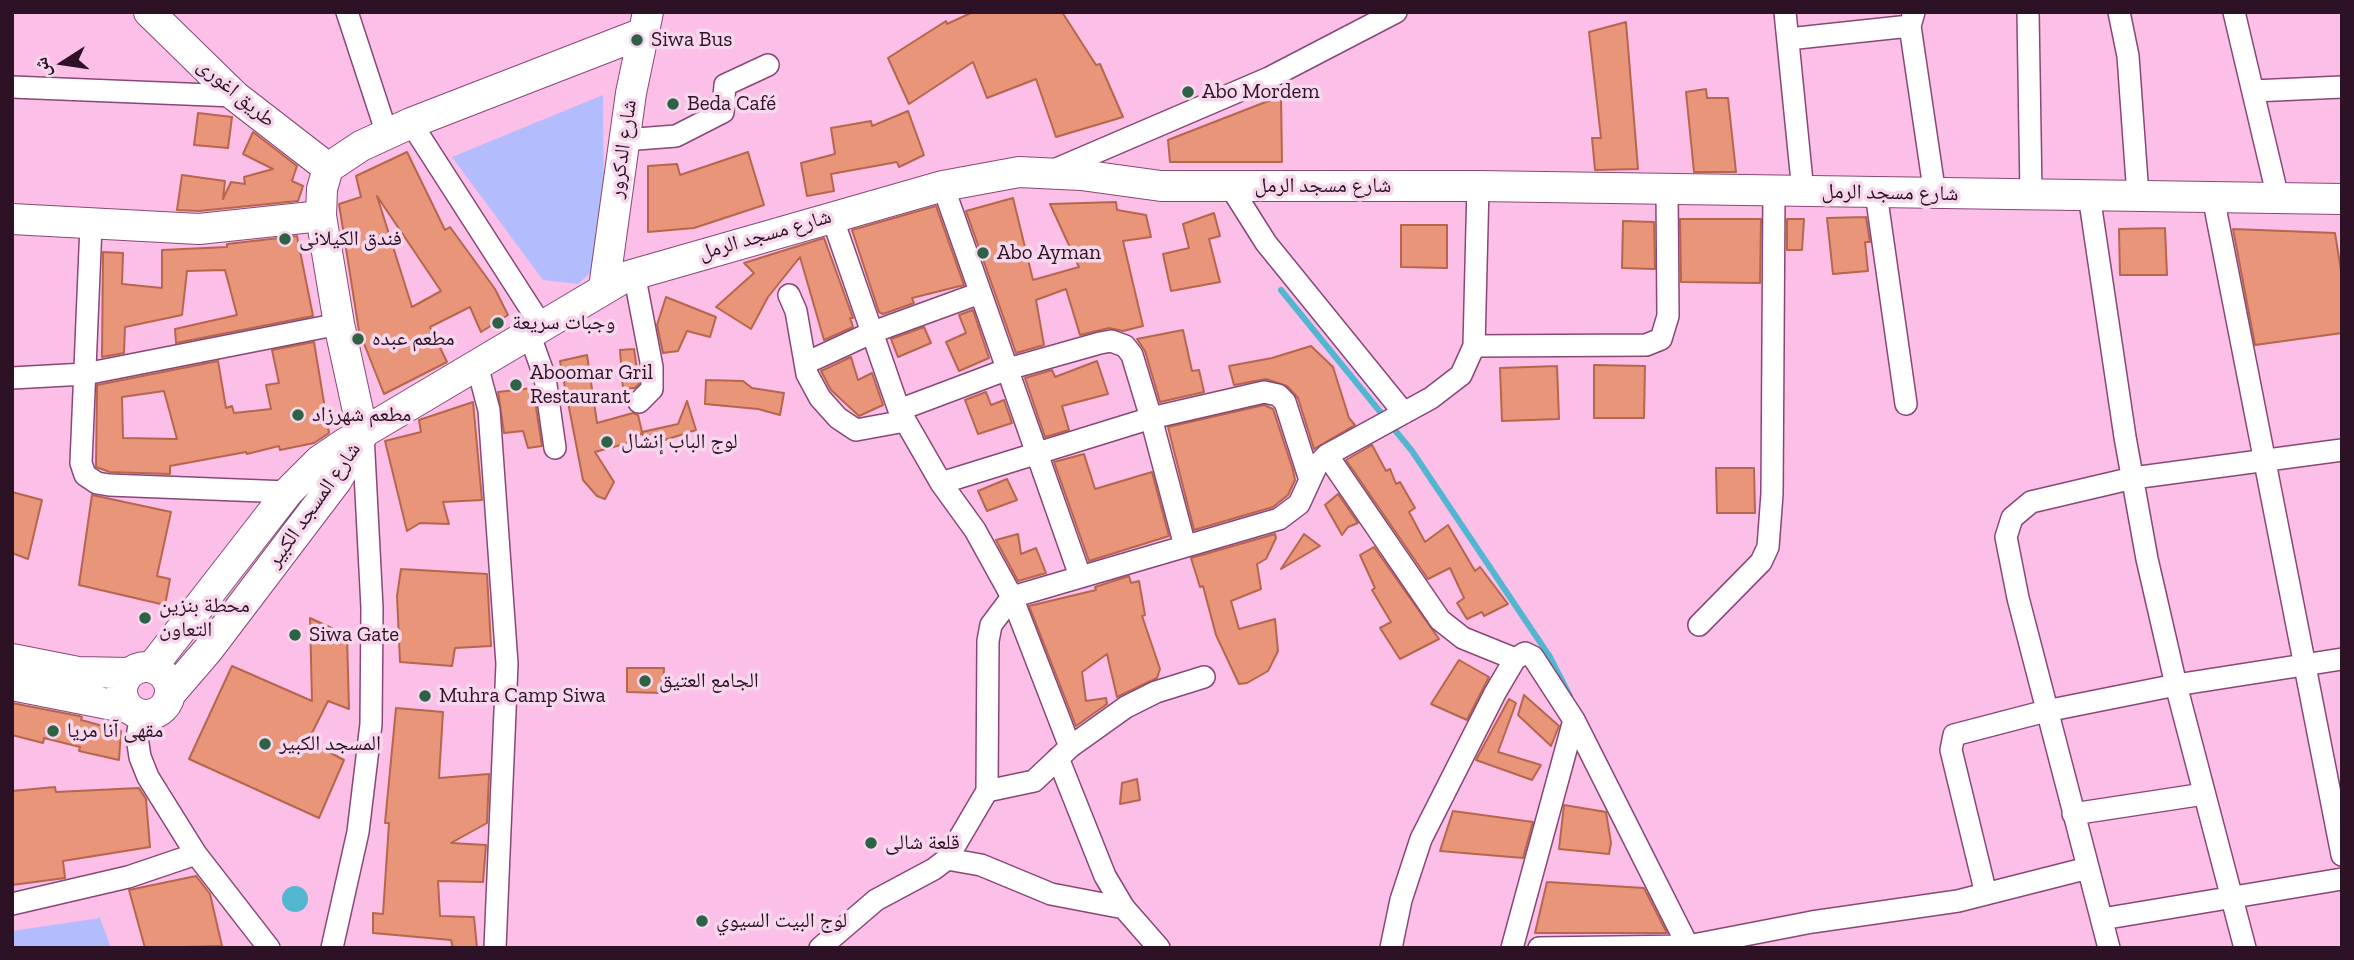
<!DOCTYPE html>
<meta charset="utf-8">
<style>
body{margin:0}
#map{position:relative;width:2354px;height:960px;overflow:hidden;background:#fbbfe8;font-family:"Zilla Slab","Noto Naskh Arabic",serif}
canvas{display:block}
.frame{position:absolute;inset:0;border:14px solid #2d1226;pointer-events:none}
.north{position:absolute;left:28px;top:28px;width:70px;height:70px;-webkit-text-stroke:5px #f6d7eb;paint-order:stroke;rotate:258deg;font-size:19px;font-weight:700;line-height:28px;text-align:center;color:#2d1226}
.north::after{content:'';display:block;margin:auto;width:24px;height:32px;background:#2d1226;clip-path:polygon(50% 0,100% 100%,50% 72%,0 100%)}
</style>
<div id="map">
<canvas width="2354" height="960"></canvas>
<div class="frame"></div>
<div class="north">ش</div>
</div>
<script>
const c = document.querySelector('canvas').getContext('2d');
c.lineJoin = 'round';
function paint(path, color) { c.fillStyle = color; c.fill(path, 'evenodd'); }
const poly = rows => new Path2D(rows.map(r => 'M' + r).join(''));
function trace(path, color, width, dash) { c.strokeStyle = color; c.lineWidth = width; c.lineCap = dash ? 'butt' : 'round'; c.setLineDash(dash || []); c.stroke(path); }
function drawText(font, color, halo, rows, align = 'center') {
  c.font = font + ' "Zilla Slab","Noto Naskh Arabic",serif'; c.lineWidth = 7; c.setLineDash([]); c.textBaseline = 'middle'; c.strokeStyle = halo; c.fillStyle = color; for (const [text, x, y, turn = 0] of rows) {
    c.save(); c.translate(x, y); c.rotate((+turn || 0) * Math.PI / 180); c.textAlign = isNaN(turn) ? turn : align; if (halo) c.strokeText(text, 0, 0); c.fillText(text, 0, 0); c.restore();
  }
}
paint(poly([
 [603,95,604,245,593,270,578,284,543,280,452,157],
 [100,918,111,948,12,948,12,931]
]), '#b3bcfd');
paint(poly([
 '282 899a13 13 0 1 1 26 0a13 13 0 1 1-26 0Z'
]), '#53b6d1');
trace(poly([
 [1281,290,1412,451,1550,657,1570,696]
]), '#53b6d1', 6);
const building = poly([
 [973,12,1062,12,1096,65,1100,64,1123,117,1056,137,1036,79,987,98,973,62,909,104,888,58,946,21,947,24,973,12],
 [1626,22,1638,169,1595,170,1592,138,1601,138,1589,32,1626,22],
 [1706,89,1707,98,1728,98,1736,172,1694,172,1686,92,1706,89],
 [1281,96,1282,162,1170,162,1168,140,1281,96],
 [908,111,924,155,899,167,897,162,831,174,834,191,807,196,801,163,835,154,831,128,871,121,872,126,908,111],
 [198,113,232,117,228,148,194,145,198,113],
 [253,132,297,166,292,181,303,186,298,201,199,211,177,210,182,175,225,181,223,199,231,182,245,184,244,177,273,169,243,154,253,132],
 [407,152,445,230,450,227,495,289,508,315,481,332,470,307,430,327,447,362,384,394,359,331,339,204,361,197,356,176,407,152],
 [377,196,441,291,412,307,377,196],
 [748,152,764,205,694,228,648,232,648,166,677,164,680,175,748,152],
 [1013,198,1033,280,1079,267,1050,204,1116,202,1117,210,1146,215,1151,237,1123,241,1143,326,1123,331,1109,328,1080,335,1066,289,1036,300,1044,345,1016,353,966,211,1013,198],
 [936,206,964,285,912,298,914,303,883,314,879,312,852,230,936,206],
 [1214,213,1220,236,1209,239,1220,282,1171,291,1163,254,1189,248,1183,224,1214,213],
 [1866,217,1870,242,1865,242,1868,271,1833,274,1827,218,1866,217],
 [1680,219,1761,219,1760,283,1681,282,1680,219],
 [1787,219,1804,219,1802,250,1787,250,1787,219],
 [1623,221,1654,222,1655,269,1622,268,1623,221],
 [1401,225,1447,225,1447,268,1401,267,1401,225],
 [2165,228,2167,275,2120,275,2119,229,2165,228],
 [2233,229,2335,233,2342,277,2342,333,2255,345,2233,229],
 [297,236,313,316,176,343,175,329,237,315,225,270,187,271,182,315,125,327,124,353,102,357,103,252,123,253,122,284,162,288,162,250,227,247,227,244,297,236],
 [824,238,853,318,850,318,853,327,824,340,800,257,768,297,751,329,716,307,754,273,744,263,824,238],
 [666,297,716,317,710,337,687,331,678,351,663,353,657,325,666,297],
 [973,310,989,358,959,371,946,342,966,333,959,315,973,310],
 [924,327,931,343,898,357,891,339,924,327],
 [1183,330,1192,371,1199,370,1204,392,1160,402,1145,351,1137,339,1183,330],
 [314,342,329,433,314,443,280,450,279,446,247,454,246,452,170,466,170,474,110,472,96,467,97,385,218,361,226,408,232,406,234,413,271,409,266,385,279,383,272,350,314,342],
 [164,391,177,439,123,438,122,397,164,391],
 [1311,346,1333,367,1349,418,1355,425,1314,449,1298,398,1287,386,1266,379,1234,385,1229,366,1272,358,1311,346],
 [634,349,639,384,635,388,623,389,620,350,634,349],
 [587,355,597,423,633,413,638,415,642,432,678,424,687,401,696,430,646,446,642,433,628,443,595,452,614,482,605,499,597,496,583,480,560,361,587,355],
 [851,357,858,380,872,373,883,405,859,416,831,390,821,371,851,357],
 [1097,361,1108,394,1062,406,1069,430,1045,437,1025,378,1052,370,1055,377,1097,361],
 [1594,365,1645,366,1644,418,1594,418,1594,365],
 [1557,366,1559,419,1502,421,1500,368,1557,366],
 [706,380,743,381,752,388,784,393,780,415,758,409,705,404,706,380],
 [533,388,542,446,528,448,523,431,504,433,498,392,533,388],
 [986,392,991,405,1004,400,1012,423,978,434,965,400,986,392],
 [473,402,482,500,443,502,449,524,420,523,407,531,385,441,421,432,419,420,473,402],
 [1264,405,1273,409,1293,470,1295,480,1288,495,1273,507,1194,530,1168,427,1264,405],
 [1372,445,1386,471,1390,469,1396,484,1400,482,1415,508,1409,512,1425,542,1448,525,1475,571,1480,567,1508,604,1484,616,1482,612,1467,619,1457,603,1464,598,1450,568,1428,579,1346,460,1372,445],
 [1084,454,1095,489,1152,472,1169,536,1089,561,1054,462,1084,454],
 [1716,468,1754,468,1755,513,1717,513,1716,468],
 [1007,479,1017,500,987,511,978,491,1007,479],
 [12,492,42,500,28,559,12,553,12,492],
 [1338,494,1358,523,1348,527,1342,535,1325,505,1338,494],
 [92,495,171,512,157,576,170,579,165,605,79,585,92,495],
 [1018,534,1021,554,1036,548,1046,573,1018,581,996,540,1018,534],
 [1275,534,1276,538,1266,559,1257,564,1261,589,1231,601,1239,629,1275,619,1278,651,1268,671,1247,683,1239,684,1216,635,1203,586,1200,587,1191,558,1275,534],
 [1304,534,1320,546,1281,569,1304,534],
 [1374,547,1439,639,1400,659,1380,628,1391,622,1372,590,1375,588,1360,555,1374,547],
 [401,569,487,574,491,646,455,648,452,666,400,662,397,596,401,569],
 [1129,576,1131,583,1139,581,1145,615,1142,616,1160,669,1157,678,1117,697,1107,654,1082,672,1086,701,1106,698,1107,704,1076,726,1029,606,1096,590,1095,587,1129,576],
 [310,618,347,635,349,709,328,701,308,741,344,760,319,818,189,759,232,666,312,701,310,618],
 [1459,660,1489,677,1467,720,1431,704,1459,660],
 [627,668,664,668,663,693,627,692,627,668],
 [1524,695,1559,726,1551,746,1518,715,1524,695],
 [1509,699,1516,703,1498,752,1541,765,1532,780,1476,760,1509,699],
 [12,703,79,716,82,717,81,720,121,731,119,760,79,751,80,747,44,738,43,743,12,735,12,703],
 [396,708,443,712,439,778,489,774,487,823,451,843,486,845,483,882,438,881,440,916,474,917,477,948,453,948,451,940,373,933,373,913,383,914,389,823,385,823,396,708],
 [1137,779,1140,800,1120,804,1122,783,1137,779],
 [55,787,56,792,139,788,146,799,150,847,63,861,65,878,12,885,12,791,55,787],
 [1564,805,1606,812,1611,843,1609,854,1559,849,1564,805],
 [1453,811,1533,822,1523,858,1440,851,1453,811],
 [196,876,210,894,222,946,145,948,129,890,196,876],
 [1547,882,1644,888,1667,933,1535,933,1547,882]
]);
paint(building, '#e9957a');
trace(building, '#b5664c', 2);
const street = poly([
 [347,12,387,134],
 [1785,12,1803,192],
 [1914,12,1910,26,1935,195],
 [2028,12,2031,194],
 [2119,12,2128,56,2138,196],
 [2234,12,2278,198],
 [1788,39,1910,26],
 [12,87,235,96],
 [2253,91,2342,87],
 [411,123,541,325],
 [624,140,676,136,723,112,725,85,768,65],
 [1052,171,1269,78,1396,12],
 [943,186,1080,576],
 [1230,186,1266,243,1404,413],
 [1876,193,1906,404],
 [2089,195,2125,437,2147,559,2176,685,2245,948],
 [2213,197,2342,855],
 [832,217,899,410,941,483,975,530,1012,597,1070,747],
 [91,225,81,463,85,475,97,483,109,485,288,492],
 [634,273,652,367,652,389,639,402],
 [789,295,796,311,807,374,820,398,838,418,856,430,905,421],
 [529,333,545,378,555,448],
 [1474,346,1646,345,1661,339,1668,316,1667,189],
 [806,363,873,332,980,293],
 [477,365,489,410,507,664,495,948],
 [12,378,85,374,339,324],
 [899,410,1008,369,1100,343,1111,341,1125,346,1132,355,1151,418,1185,546],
 [1327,455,1440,620,1463,638,1515,659],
 [941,483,1151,418,1264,392,1278,395,1285,402,1310,480],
 [1699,625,1761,562,1768,547,1772,494,1774,191],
 [141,715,137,737,140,757,148,777,196,854,269,948],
 [1058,758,1105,876,1124,908,1159,948],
 [987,791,1034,781,1070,747,1126,707,1156,692,1204,677],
 [2073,814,2204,794],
 [947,859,981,865,1051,894,1124,908],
 [1986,894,1951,750,1954,735,2046,711,2176,685,2342,659],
 [12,904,128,877,196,854],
 [2102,919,2342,879],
 [332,948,358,832,371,724,372,608,363,434],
 [820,948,876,900,934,869,947,859,987,791,988,641,991,625,1012,597,1279,519,1299,504,1317,465,1327,455,1431,398,1461,375,1474,346,1478,186],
 [1391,948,1401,900,1421,839,1495,693,1515,659,1525,653,1533,657,1574,720,1689,948],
 [1512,948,1574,720],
 [1539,948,1688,946,1812,922,1958,901,2088,868],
 [2109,948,2018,598,2006,537,2012,518,2031,502,2133,478,2342,450]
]);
const secondary = poly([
 [149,12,235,96,328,168],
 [12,219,199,229,321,216],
 [604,288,631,93,648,12],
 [363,434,339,324,321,216,322,189,328,168,361,146,411,123,643,33],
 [12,659,78,672,129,673],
 '122 691a24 24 0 1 1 48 0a24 24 0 1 1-48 0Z',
 [152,667,288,492,319,461,344,444,625,277,943,186,1019,172,1081,175,1161,186,1478,186,2342,199],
 [12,685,128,708],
 [171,693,208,650,337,480,363,434]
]);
trace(street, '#894777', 24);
trace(secondary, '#894777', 32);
trace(street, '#fff', 21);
trace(secondary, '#fff', 30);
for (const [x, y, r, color] of [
 [637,40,7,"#2e6247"],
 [1188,92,7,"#2e6247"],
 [673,104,7,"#2e6247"],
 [285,239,7,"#2e6247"],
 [983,253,7,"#2e6247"],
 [498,323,7,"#2e6247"],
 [358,339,7,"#2e6247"],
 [516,385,7,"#2e6247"],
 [298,415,7,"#2e6247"],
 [607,442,7,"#2e6247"],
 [145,618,7,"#2e6247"],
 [295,635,7,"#2e6247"],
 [645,681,7,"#2e6247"],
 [425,696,7,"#2e6247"],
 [53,731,7,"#2e6247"],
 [265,744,7,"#2e6247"],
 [871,843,7,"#2e6247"],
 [702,921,7,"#2e6247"]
]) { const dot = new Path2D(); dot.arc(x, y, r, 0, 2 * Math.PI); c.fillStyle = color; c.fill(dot); trace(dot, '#f6d7eb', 2.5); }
drawText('21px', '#2d1226', '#f6d7eb', [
 ["Siwa Bus",651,40],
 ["Abo Mordem",1202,92],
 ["Beda Café",687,104],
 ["فندق الكيلانى",299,239],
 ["Abo Ayman",997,253],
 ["وجبات سريعة",512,323],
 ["مطعم عبده",372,339],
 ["Aboomar Gril",530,373],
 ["Restaurant",530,397],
 ["مطعم شهرزاد",312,415],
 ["لوج الباب إنشال",621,442],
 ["محطة بنزين",159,606],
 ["التعاون",159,630],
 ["Siwa Gate",309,635],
 ["الجامع العتيق",659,681],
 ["Muhra Camp Siwa",439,696],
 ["مقهى آنا مريا",67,731],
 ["المسجد الكبير",279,744],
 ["قلعة شالى",885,843],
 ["لوج البيت السيوي",716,921]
], 'left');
drawText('21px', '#2d1226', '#f6d7eb', [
 ["طريق اغورى",236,93,40],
 ["شارع الدكرور",623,149,-82],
 ["شارع مسجد الرمل",1323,186],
 ["شارع مسجد الرمل",1890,193,1],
 ["شارع مسجد الرمل",765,235,-16],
 ["شارع المسجد الكبير",314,505,-55]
]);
</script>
